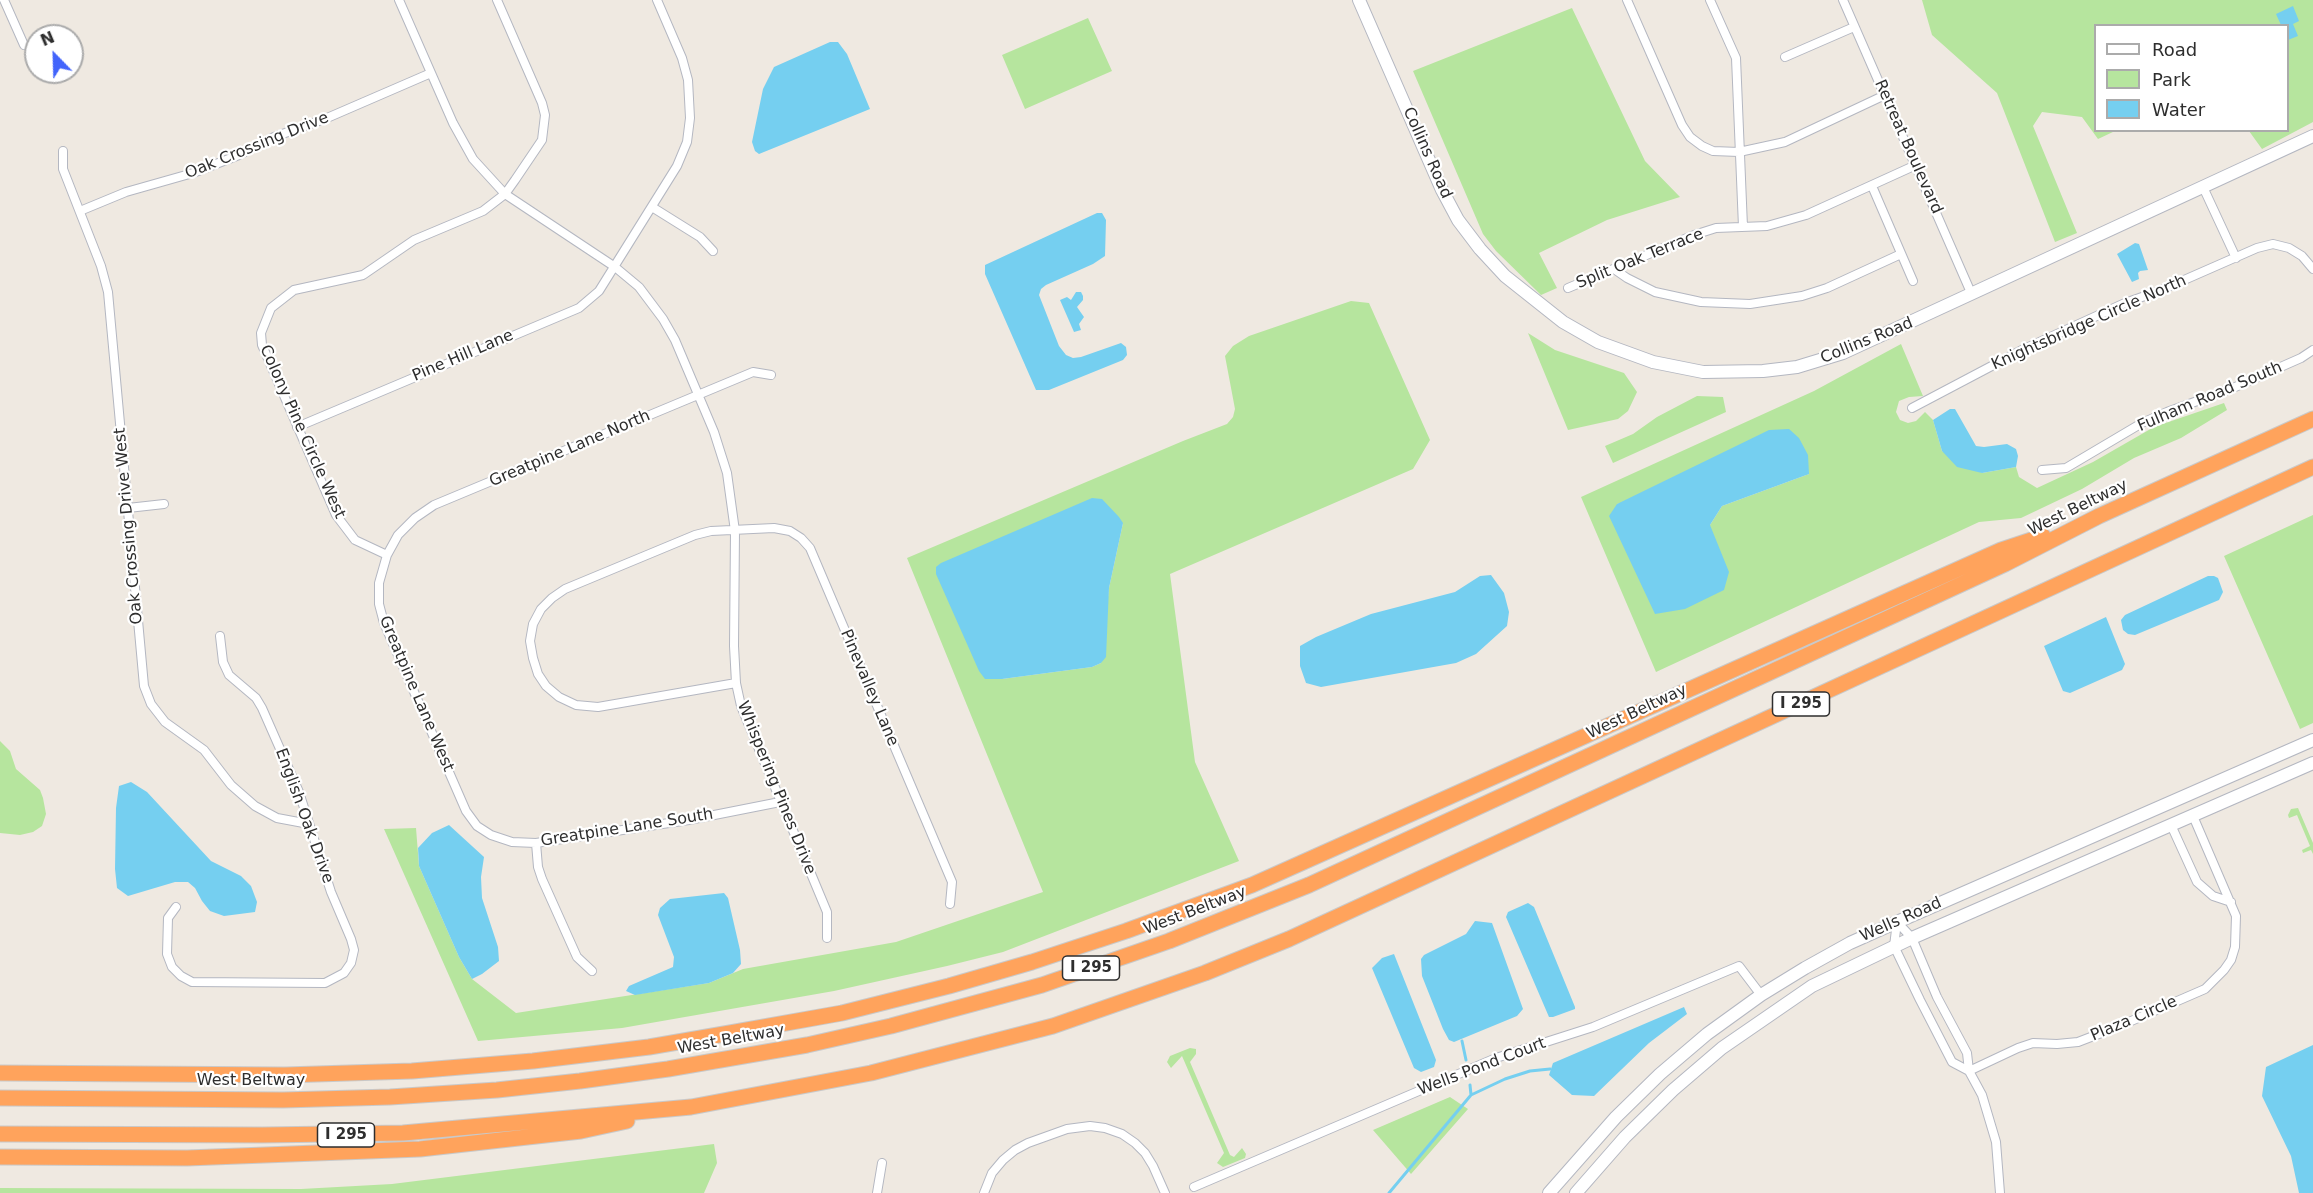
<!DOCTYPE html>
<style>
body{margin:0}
#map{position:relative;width:2313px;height:1193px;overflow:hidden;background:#efe9e1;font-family:"DejaVu Sans",sans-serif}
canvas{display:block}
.legend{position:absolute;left:2094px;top:24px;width:195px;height:108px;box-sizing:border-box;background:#fff;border:2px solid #ababab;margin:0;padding:8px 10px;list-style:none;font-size:18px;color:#2e2e2e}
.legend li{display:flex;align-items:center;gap:12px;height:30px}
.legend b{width:30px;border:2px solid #ababab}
.north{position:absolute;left:24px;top:24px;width:60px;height:60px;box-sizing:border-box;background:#fff;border:2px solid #ababab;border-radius:50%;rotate:337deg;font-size:16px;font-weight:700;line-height:24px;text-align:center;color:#2e2e2e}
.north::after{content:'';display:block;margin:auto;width:21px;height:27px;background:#4264fb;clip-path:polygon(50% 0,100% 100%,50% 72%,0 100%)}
</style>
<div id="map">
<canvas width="2313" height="1193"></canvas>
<ul class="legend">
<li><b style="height:8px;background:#fff"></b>Road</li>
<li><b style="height:16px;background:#b6e59e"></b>Park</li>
<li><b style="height:16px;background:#75cff0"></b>Water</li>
</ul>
<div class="north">N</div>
</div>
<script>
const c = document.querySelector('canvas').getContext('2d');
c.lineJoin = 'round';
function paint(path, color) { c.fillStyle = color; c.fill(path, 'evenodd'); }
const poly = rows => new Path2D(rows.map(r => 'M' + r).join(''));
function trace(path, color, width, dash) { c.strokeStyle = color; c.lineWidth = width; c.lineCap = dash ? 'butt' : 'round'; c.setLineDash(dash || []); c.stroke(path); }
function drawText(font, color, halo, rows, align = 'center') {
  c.font = font + ' "DejaVu Sans",sans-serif'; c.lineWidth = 4.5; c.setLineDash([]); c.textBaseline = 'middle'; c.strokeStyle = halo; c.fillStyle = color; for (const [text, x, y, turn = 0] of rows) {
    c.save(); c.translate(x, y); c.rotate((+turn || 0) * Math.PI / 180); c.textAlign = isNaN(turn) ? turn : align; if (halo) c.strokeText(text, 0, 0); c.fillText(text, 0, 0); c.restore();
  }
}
paint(poly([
 [1922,0,2313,0,2313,122,2262,149,2249,131,2288,130,2288,26,2096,26,2096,130,2115,131,2098,139,2082,117,2042,112,2033,126,2077,233,2055,242,1997,93,1932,35],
 [1572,8,1645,161,1680,197,1607,220,1539,253,1557,288,1541,295,1496,251,1483,234,1413,71],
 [1088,18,1112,71,1025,109,1002,55],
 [1351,301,1369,303,1430,440,1413,469,1170,574,1195,762,1239,861,1003,952,947,966,834,991,622,1028,478,1041,384,829,416,828,419,866,459,957,472,979,516,1013,709,983,743,969,896,942,1043,892,907,558,1183,441,1227,424,1233,417,1235,409,1225,356,1233,346,1249,336],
 [1123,523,1109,588,1101,663,1092,667,1002,679],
 [1528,333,1555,350,1624,373,1637,392,1628,411,1618,419,1568,430],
 [1901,344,1923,396,1909,397,1899,401,1896,412,1900,420,1908,423,1916,421,1925,412,1933,420,1942,451,1982,473,2016,467,2019,477,2037,488,2093,462,2154,427,2224,403,2227,410,2181,438,2134,458,2082,489,2021,518,1979,522,1656,672,1581,497,1814,391],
 [1809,474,1722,506,1710,525,1617,504],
 [1697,396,1723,397,1726,412,1613,463,1605,446,1633,434,1657,417],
 [2313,515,2313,723,2300,729,2224,556],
 [0,741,10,751,16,769,40,790,43,798,46,814,42,826,33,832,20,835,0,833],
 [2298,808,2313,843,2313,854,2311,850,2303,853,2302,850,2310,846,2297,815,2289,818,2288,815,2291,809],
 [1190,1048,1196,1049,1196,1054,1190,1062,1230,1155,1234,1157,1242,1148,1246,1154,1245,1158,1223,1167,1217,1163,1224,1153,1182,1056,1171,1068,1167,1062,1170,1056],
 [1450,1097,1468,1109,1411,1174,1373,1130],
 [714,1144,717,1163,704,1193,0,1193,0,1188,301,1189,392,1184]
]), '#b6e59e');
paint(poly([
 [2293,6,2299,21,2293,24,2298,36,2288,40,2288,26,2281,25,2276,14],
 [830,42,838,42,847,54,870,109,759,154,755,151,752,142,763,89,774,67],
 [1097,213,1102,213,1106,220,1105,256,1093,264,1046,285,1041,289,1039,295,1059,346,1066,355,1073,358,1081,357,1121,343,1126,347,1127,355,1123,360,1049,390,1036,390,985,274,985,265],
 [2135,243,2139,244,2148,270,2140,271,2138,273,2139,279,2132,282,2117,254],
 [1076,292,1081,292,1083,296,1083,300,1077,307,1084,317,1079,324,1081,330,1074,332,1060,300,1067,297,1071,300],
 [1950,409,1955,409,1976,446,1984,447,2007,444,2016,449,2018,456,2016,467,1982,473,1957,467,1942,451,1933,420],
 [1789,429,1799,438,1808,455,1809,474,1722,506,1710,525,1729,572,1724,590,1685,609,1655,614,1609,516,1617,504,1769,430],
 [1092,498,1102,499,1119,517,1123,523,1109,588,1106,657,1101,663,1092,667,1002,679,985,679,979,671,936,574,936,567,941,563],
 [1491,575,1504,593,1509,612,1507,626,1476,654,1456,663,1321,687,1306,683,1300,666,1300,646,1316,637,1371,614,1455,592,1480,576],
 [2208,576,2214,576,2218,578,2223,592,2219,600,2135,635,2128,634,2123,630,2121,620,2125,615],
 [2106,617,2125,664,2122,670,2070,693,2063,691,2044,646],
 [131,782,147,792,211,861,241,876,251,886,257,902,255,912,224,916,210,911,202,901,195,888,188,882,175,882,128,896,117,888,115,869,116,808,119,786],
 [449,825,484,857,481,877,482,898,498,947,499,961,482,974,472,979,459,957,419,866,418,848,432,833],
 [724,893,728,898,740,950,741,964,733,973,709,983,635,995,626,991,629,986,673,967,674,957,658,915,660,908,670,899],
 [1528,903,1534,907,1575,1007,1575,1009,1553,1017,1549,1017,1506,917,1508,912],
 [1475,921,1492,923,1523,1009,1517,1016,1454,1042,1449,1040,1443,1029,1422,976,1421,959,1424,955,1466,934],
 [1394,954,1436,1060,1434,1067,1421,1072,1414,1068,1372,968,1382,958],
 [1684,1007,1687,1014,1649,1043,1594,1096,1572,1095,1549,1075,1553,1063],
 [2313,1045,2313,1193,2299,1193,2291,1156,2262,1096,2266,1067]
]), '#75cff0');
trace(poly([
 [1462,1041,1466,1060],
 [1470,1085,1471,1095],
 [1389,1193,1471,1095,1505,1079,1530,1071,1550,1069]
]), '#75cff0', 3);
const street = poly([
 [4,0,24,45],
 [399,0,453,123,473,159,505,194,615,267,639,287,663,319,675,340,714,432,727,473,735,531,734,646,736,683,741,706,827,912,827,938],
 [1627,0,1682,125,1690,137,1702,146,1713,151,1739,152,1785,142,1885,95],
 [1710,0,1736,58,1743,227],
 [1843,0,1972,295],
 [1785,57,1854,27],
 [63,151,63,169,101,266,108,292,144,686,151,704,165,722,204,750,231,785,255,806,277,818,309,824],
 [1872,186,1913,281],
 [2203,187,2236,258],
 [652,207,700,237,713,251],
 [80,211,126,192,193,173,239,155,274,137,327,118,431,73],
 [1614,269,1627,278,1655,292,1701,302,1750,304,1802,296,1827,288,1901,254],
 [1568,288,1694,235,1716,228,1767,226,1806,215,1916,165],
 [771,375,753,372,434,505,415,518,398,535,387,555,379,583,379,604,384,623,466,811,477,826,491,835,512,842,536,843,689,820,780,802],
 [1912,408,2022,350,2125,303,2159,291,2257,248,2273,244,2289,248,2302,256,2313,269],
 [297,427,579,308,599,291,677,166,687,142,690,118,688,80,682,58,657,0],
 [2042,470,2066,468,2142,423,2167,412,2233,388,2301,358,2313,350],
 [128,508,164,504],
 [387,555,355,540,336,515,262,345,261,333,271,308,294,290,363,275,414,240,483,211,505,194,515,180,542,140,545,115,542,103,497,0],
 [736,683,598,707,576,705,559,697,546,686,538,674,533,658,530,641,533,624,541,609,552,598,565,589,695,535,711,531,774,528,790,531,801,538,810,548,952,882,950,904],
 [2171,825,2197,882,2213,896,2231,902],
 [536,843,538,867,542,879,577,957,592,971],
 [176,907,168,918,167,954,172,967,181,976,192,982,325,983,344,973,351,963,354,950,351,939,331,892,299,792,262,708,256,698,229,675,223,662,220,636],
 [1969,1071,1952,1062,1920,1000,1894,946,1897,922,1912,938,1937,997,1967,1053,1969,1071,1982,1095,1996,1142,2000,1193],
 [1969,1071,2018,1048,2033,1043,2057,1044,2078,1042,2122,1025,2205,989,2224,970,2231,960,2235,947,2236,916,2193,816],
 [1194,1187,1496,1058,1593,1027,1739,966,1761,995],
 [877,1193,882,1163],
 [984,1193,992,1173,1003,1160,1015,1150,1028,1143,1067,1129,1090,1126,1105,1128,1122,1134,1135,1143,1145,1153,1153,1166,1165,1193]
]);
const secondary = poly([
 [1359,0,1442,190,1458,220,1480,249,1505,276,1563,322,1598,342,1653,362,1703,372,1763,371,1797,367,1843,353,2313,136],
 [1549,1193,1616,1117,1660,1074,1707,1034,1761,995,1805,968,1850,943,1897,922,2313,740],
 [1576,1193,1625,1137,1673,1090,1722,1048,1812,986,1912,938,2313,763]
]);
const highway = poly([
 [0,1073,285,1075,412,1071,533,1061,649,1047,730,1033,842,1013,949,986,1032,962,1126,931,1252,885,2001,550,2043,536],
 [0,1098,283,1100,390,1097,497,1090,580,1081,668,1069,807,1045,891,1026,1042,985,1169,941,1309,885,2005,564,2099,516,2313,419],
 [0,1134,262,1135,403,1133,691,1107,871,1073,1053,1026,1205,973,1289,939,2313,467],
 [0,1157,187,1158,420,1149,581,1131,627,1121]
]);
trace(street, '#b4b7c1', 10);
trace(secondary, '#b4b7c1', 14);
trace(highway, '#c9c9c9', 17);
trace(street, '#fff', 8);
trace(secondary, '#fff', 12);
trace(highway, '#ffa35c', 15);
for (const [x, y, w] of [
 [1801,704,57],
 [1091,968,57],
 [346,1135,57]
]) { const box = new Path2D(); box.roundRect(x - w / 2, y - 12, w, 24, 4.5); c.fillStyle = '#fff'; c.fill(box); trace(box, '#2e2e2e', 1.5); }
drawText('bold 15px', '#2e2e2e', null, [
 ["I 295",1801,704],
 ["I 295",1091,968],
 ["I 295",346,1135]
]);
drawText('16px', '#2e2e2e', '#fff', [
 ["Oak Crossing Drive",257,146,-22],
 ["Retreat Boulevard",1908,147,66],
 ["Collins Road",1427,153,66],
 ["Split Oak Terrace",1640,259,-22],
 ["Knightsbridge Circle North",2089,323,-24],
 ["Collins Road",1867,341,-22],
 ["Pine Hill Lane",463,356,-23],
 ["Fulham Road South",2210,397,-23],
 ["Colony Pine Circle West",302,432,66],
 ["Greatpine Lane North",570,449,-23],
 ["West Beltway",2078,508,-26],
 ["Oak Crossing Drive West",129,526,-95],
 ["Pinevalley Lane",869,688,67],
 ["Greatpine Lane West",416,694,67],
 ["West Beltway",1637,712,-25],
 ["Whispering Pines Drive",776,788,68],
 ["English Oak Drive",304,816,70],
 ["Greatpine Lane South",627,828,-9],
 ["West Beltway",1195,911,-21],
 ["Wells Road",1901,920,-24],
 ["Plaza Circle",2134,1019,-23],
 ["West Beltway",731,1040,-10],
 ["Wells Pond Court",1482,1067,-21],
 ["West Beltway",251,1081]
]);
</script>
